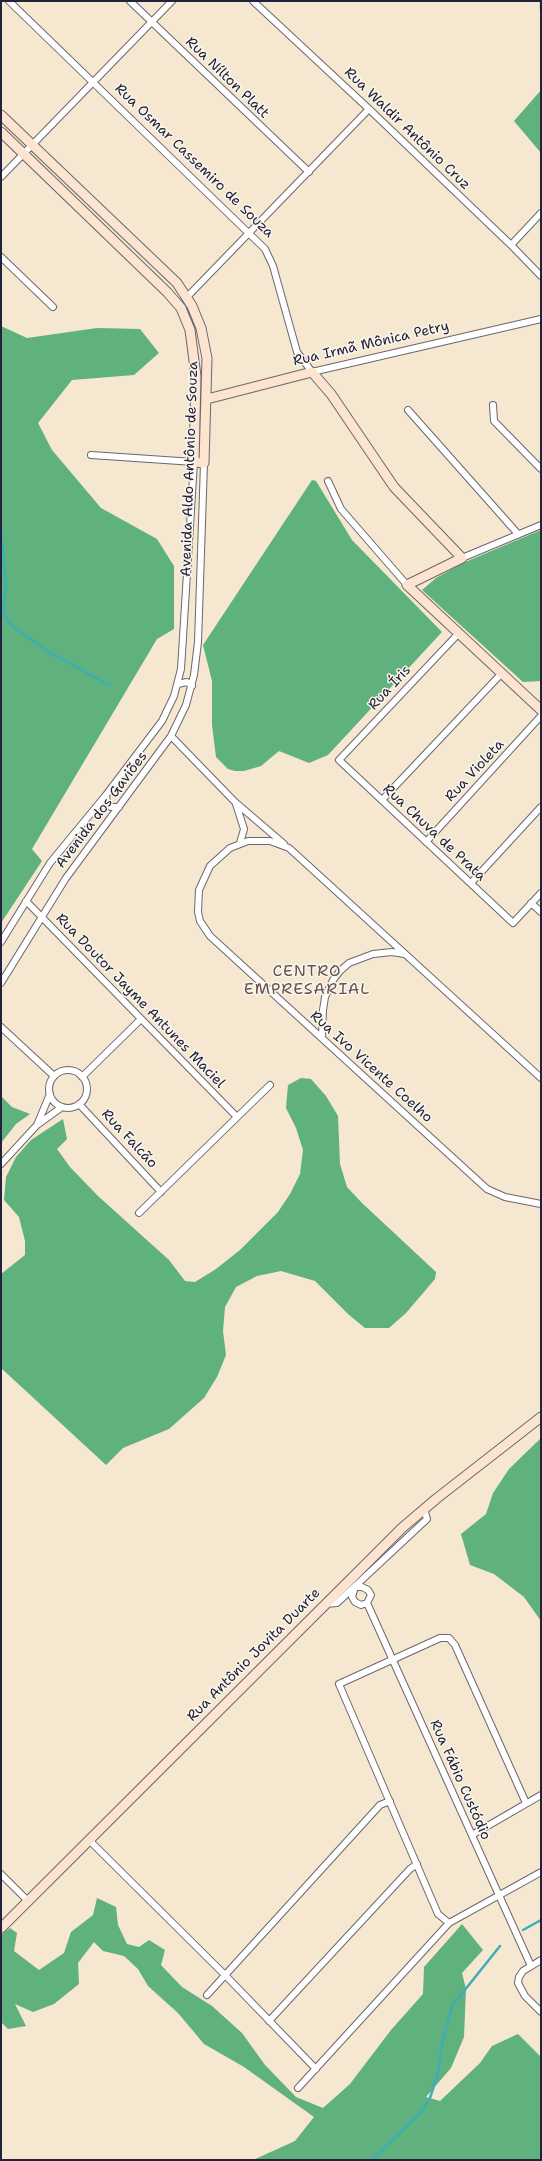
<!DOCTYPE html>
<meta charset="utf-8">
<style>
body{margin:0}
#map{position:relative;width:542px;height:2161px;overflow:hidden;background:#f5e7d0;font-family:"Shantell Sans",sans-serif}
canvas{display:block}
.frame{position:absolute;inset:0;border:2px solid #22223b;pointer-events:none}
</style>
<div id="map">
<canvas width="542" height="2161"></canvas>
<div class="frame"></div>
</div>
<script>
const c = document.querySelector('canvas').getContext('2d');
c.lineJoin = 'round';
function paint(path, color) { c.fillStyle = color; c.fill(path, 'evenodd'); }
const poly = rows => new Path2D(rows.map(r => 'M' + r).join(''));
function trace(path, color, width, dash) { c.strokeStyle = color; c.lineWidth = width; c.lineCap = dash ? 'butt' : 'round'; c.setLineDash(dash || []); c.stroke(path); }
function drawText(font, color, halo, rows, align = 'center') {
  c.font = font + ' "Shantell Sans",sans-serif'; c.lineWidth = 3; c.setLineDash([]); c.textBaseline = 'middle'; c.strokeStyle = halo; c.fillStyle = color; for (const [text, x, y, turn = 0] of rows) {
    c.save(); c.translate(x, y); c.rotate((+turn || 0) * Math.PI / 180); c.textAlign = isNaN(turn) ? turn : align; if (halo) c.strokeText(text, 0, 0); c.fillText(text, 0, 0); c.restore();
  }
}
paint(poly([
 [541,90,541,153,514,121],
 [1,326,27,338,97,328,140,329,159,353,134,375,72,380,38,423,52,450,101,508,157,539,174,566,174,629,157,639,32,849,42,861,1,923],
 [312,480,316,481,352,540,442,632,328,755,309,763,279,751,261,766,244,771,235,771,228,769,216,757,212,725,212,681,203,645],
 [541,530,541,681,523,682,422,590,436,578,463,563],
 [301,1078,311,1079,326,1096,338,1116,340,1164,347,1187,362,1203,436,1272,435,1279,406,1313,389,1328,365,1328,348,1314,315,1281,281,1271,257,1276,236,1287,225,1307,223,1331,226,1355,217,1377,204,1398,169,1429,123,1448,106,1465,1,1368,1,1274,25,1255,25,1241,19,1217,4,1200,6,1177,16,1157,31,1140,63,1119,67,1139,57,1149,70,1167,98,1196,169,1260,185,1281,195,1282,216,1269,240,1250,278,1212,290,1194,300,1174,303,1150,296,1128,286,1108,288,1085],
 [1,1096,12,1107,30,1114,16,1124,1,1143],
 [541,1438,541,1621,524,1597,494,1574,470,1565,461,1534,486,1514,493,1493,509,1469],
 [97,1898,116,1907,118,1925,127,1944,139,1947,149,1940,165,1950,161,1965,182,1987,212,2006,242,2033,265,2065,296,2097,323,2108,350,2084,391,2030,423,1994,424,1967,462,1924,483,1950,462,1973,466,1989,464,2037,451,2068,426,2097,440,2101,480,2063,492,2046,518,2034,541,2057,541,2160,253,2160,295,2141,314,2117,244,2067,204,2044,178,2013,148,1986,138,1969,124,1956,103,1951,94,1942,78,1963,79,1984,54,2004,33,2012,15,2004,26,2026,8,2029,1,2022,1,1935,10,1928,17,1933,14,1951,39,1970,64,1953,71,1932,93,1915]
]), '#5fb17e');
trace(poly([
 [541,1,541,10],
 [1,529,6,585,3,610,5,617,11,625,47,651,109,685],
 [523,1930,541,1920],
 [372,2160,421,2112,430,2098,438,2073,442,2044,452,2006,500,1946]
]), '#3daeb6', 2.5);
const street = poly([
 [9,1,265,249,273,266,297,352,312,372,541,319],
 [130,1,309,172],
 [253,1,369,109,511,245,541,276],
 [1,177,172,1],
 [511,245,541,213],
 [1,257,53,307],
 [187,297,369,109],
 [493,405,494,421,541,469],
 [408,410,518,534],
 [328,481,341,509,407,585],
 [462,558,541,525],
 [459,633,339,760,513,923,541,893],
 [178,684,187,682,192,686],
 [171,736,235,802,284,844],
 [106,795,107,803,111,807,119,807],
 [382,800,502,673],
 [236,804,244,829,240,843],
 [426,842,541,716],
 [471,883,541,807],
 [26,901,237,1117],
 [531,903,541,912],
 [1,942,50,863,106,795,162,721,174,696,181,669,194,462,91,455],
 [1,983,66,878,171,736,186,705,194,675,198,642,204,463],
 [1,1027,54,1076],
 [322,1038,323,1010,325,997,333,980,340,971,349,963,373,954,392,952,404,954],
 '49 1089a19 19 0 1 1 38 0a19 19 0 1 1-38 0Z',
 [82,1077,141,1019],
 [541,1078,289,848,270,841,248,841,230,848,210,866,199,890,198,912,200,921,210,936,487,1189,505,1197,541,1204],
 [79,1104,161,1192],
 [37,1125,50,1094],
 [1,1164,37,1125,62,1107],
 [139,1213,270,1085],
 [355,1587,362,1587,368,1590,371,1595,367,1603,361,1605,355,1602,352,1597,355,1587],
 [367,1603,531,1966],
 [325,1604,337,1603,427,1519,424,1509],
 [472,1835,541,1795],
 [89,1840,225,1975,316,2069],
 [1,1874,29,1902],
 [449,1923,438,1914,339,1684,440,1638,449,1638,455,1645,526,1803],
 [541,1960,523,1971,519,1977,518,1983,525,1996,541,2012],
 [207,1995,380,1805,390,1801],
 [269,2021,410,1869,417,1864],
 [298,2088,449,1923,541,1872]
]);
const secondary = poly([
 [1,115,177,283,192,306,201,328,207,358,204,463,194,462,196,376,190,330,181,308,167,292,1,132],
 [207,399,312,372,331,394,394,487,462,558,407,585,541,710],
 [1,1928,402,1528,436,1499,541,1417]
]);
trace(street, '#6c676f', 8);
trace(secondary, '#6c676f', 11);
trace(street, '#fff', 6);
trace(secondary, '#fde4d0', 9);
drawText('14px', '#22223b', '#fbf7ec', [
 ["Rua Nílton Platt",227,78,44],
 ["Rua Waldir Antônio Cruz",407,129,44],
 ["Rua Osmar Cassemiro de Souza",194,161,44],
 ["Rua Irmã Mônica Petry",371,344,-13],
 ["Avenida Aldo Antônio de Souza",190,469,-88],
 ["Rua Íris",390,688,-47],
 ["Rua Violeta",475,771,-47],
 ["Avenida dos Gaviões",102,810,-53],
 ["Rua Chuva de Prata",434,833,43],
 ["Rua Doutor Jayme Antunes Maciel",140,1001,46],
 ["Rua Ivo Vicente Coelho",371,1067,42],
 ["Rua Falcão",129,1139,47],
 ["Rua Antônio Jovita Duarte",254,1655,-45],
 ["Rua Fábio Custódio",460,1780,66]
]);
c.letterSpacing = '1px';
drawText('16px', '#664f51', '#fbf7ec', [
 ["CENTRO",307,972],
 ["EMPRESARIAL",307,990]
]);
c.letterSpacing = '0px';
</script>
